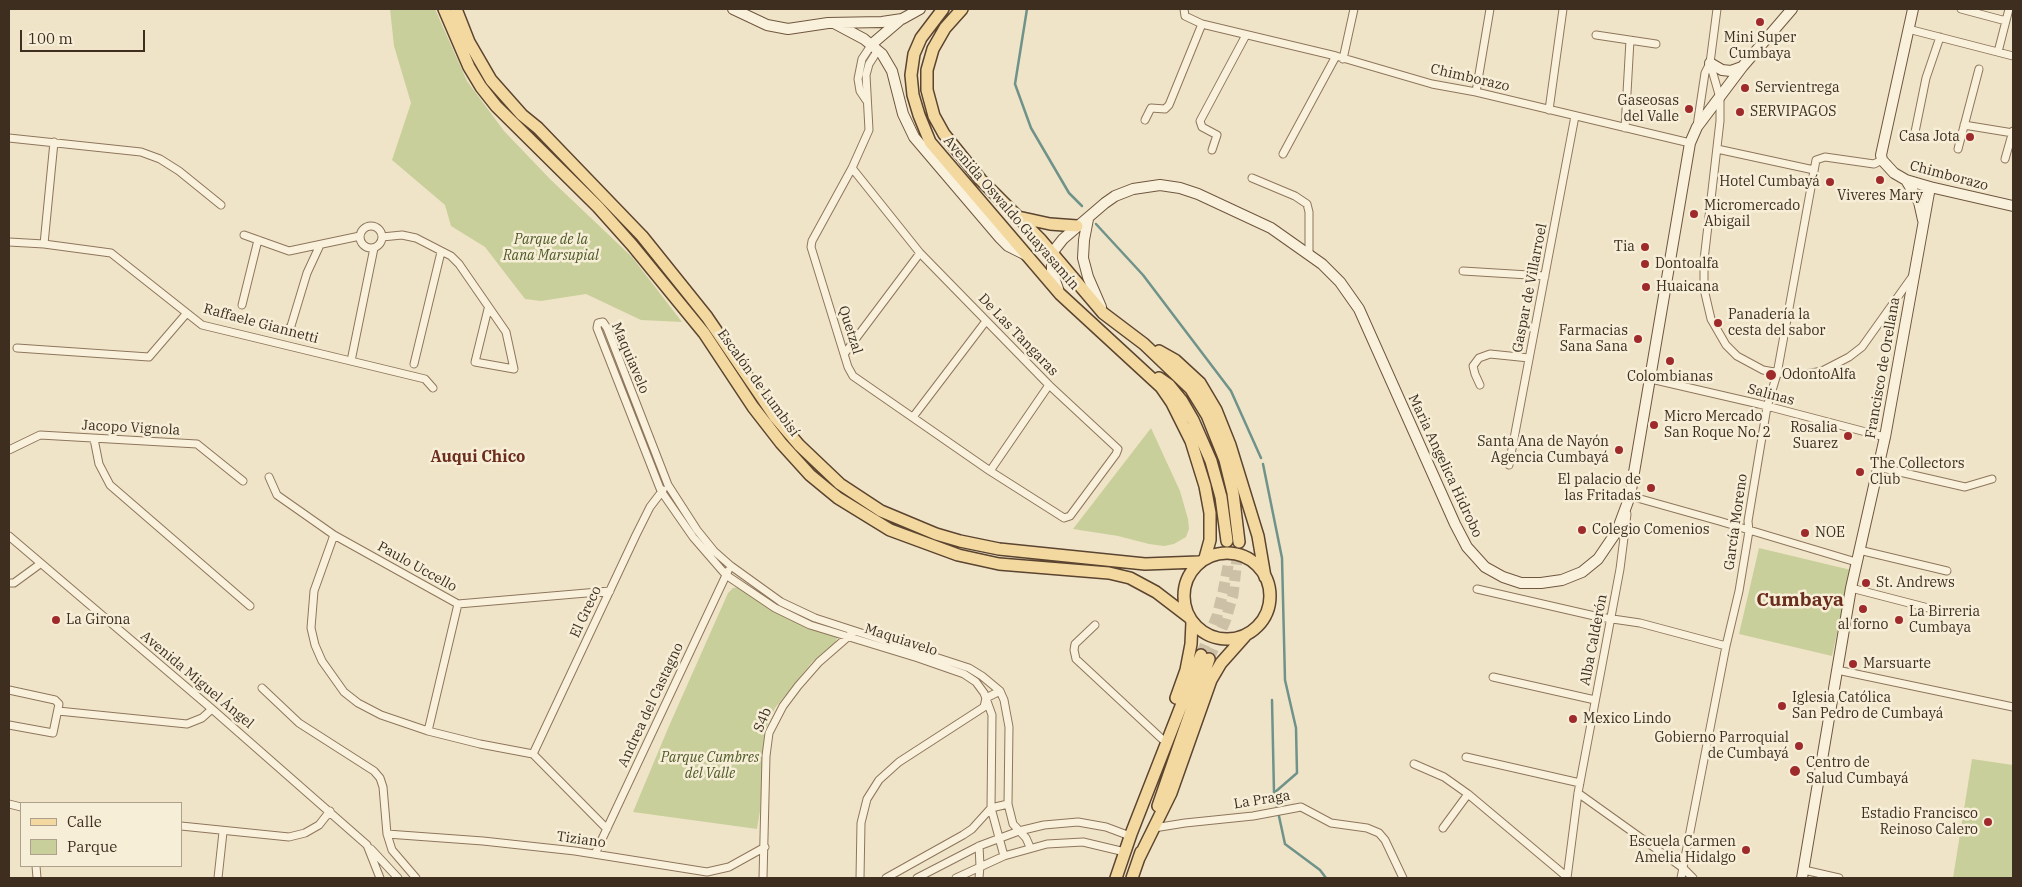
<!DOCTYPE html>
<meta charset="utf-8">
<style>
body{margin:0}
#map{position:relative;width:2022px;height:887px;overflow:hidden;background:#f0e4c8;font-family:"IBM Plex Serif",serif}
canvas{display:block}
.frame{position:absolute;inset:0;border:10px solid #3d2e20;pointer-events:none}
.legend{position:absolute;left:20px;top:802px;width:162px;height:65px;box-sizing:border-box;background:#f7eed8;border:1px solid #ada18e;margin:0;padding:6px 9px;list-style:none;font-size:15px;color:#3d2e20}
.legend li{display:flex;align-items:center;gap:10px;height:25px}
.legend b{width:25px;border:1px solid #ada18e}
.scale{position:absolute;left:20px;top:30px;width:125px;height:22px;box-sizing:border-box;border:2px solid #3d2e20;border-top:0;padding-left:6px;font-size:15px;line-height:18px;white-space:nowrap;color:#3d2e20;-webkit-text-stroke:4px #f7eed8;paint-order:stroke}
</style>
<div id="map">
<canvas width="2022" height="887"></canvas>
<div class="frame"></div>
<ul class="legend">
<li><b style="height:6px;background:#f3d9a0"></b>Calle</li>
<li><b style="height:14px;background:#c9cf9b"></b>Parque</li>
</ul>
<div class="scale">100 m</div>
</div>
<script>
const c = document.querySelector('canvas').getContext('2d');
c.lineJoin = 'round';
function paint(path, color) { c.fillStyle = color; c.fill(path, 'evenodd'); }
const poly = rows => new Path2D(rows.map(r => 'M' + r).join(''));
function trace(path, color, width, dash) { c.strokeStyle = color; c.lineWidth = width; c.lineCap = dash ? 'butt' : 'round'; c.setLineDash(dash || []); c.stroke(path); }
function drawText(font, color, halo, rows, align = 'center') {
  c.font = font + ' "IBM Plex Serif",serif'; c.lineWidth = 5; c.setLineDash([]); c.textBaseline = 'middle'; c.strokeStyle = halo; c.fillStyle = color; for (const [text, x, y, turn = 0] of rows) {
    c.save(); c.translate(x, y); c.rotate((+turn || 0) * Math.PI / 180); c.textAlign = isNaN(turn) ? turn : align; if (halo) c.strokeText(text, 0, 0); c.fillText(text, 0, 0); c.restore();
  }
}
paint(poly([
 [390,9,435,9,467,81,504,131,551,180,632,257,682,322,641,320,586,294,541,301,525,299,485,247,451,226,445,205,392,160,411,103,394,46],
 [1151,428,1180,491,1188,519,1189,529,1186,537,1174,544,1164,546,1149,544,1118,536,1073,529],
 [1759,548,1851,570,1832,656,1739,634],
 [739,587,790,611,833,626,838,630,838,636,835,643,812,662,775,708,765,730,760,811,757,829,633,812,669,726,728,593,733,588],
 [1972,759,2013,765,2013,878,1953,878]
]), '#c9cf9b');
trace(poly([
 [1027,9,1015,84,1031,128,1069,193,1082,206],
 [1096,224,1143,275,1231,391,1261,458],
 [1263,464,1282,558,1285,680,1296,728,1297,773,1274,793],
 [1272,700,1274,793,1285,844,1320,870,1326,878]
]), '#6f938a', 2.5);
trace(poly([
 [1201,655,1217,616,1223,592,1228,566,1227,541],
 [1209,659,1226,619,1233,595,1239,542]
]), '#ccc0a6', 11, [11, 5.5]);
const street = poly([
 [1184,9,1185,16,1202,24],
 [1961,9,2006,21],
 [1908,29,2013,56],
 [1596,35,1656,44],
 [1998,52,2009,9],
 [1343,59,1354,9],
 [1710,63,1720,98,1720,121,1704,260,1704,289,1711,319,1726,345,1737,356,1763,370,1796,376,1822,371,1849,357,1862,347,1912,277],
 [1476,92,1490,9],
 [866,100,860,91,858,79,862,59,872,44],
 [1549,110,1563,9],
 [1145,120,1151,108,1165,109,1169,105,1202,24,1336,56,1432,84,1476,92,1690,143],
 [1964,125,2013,133],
 [1697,126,1705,73,1710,63,1717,9],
 [1625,128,1630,40],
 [1914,137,1926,78,1940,37],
 [9,138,141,152,160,159,179,171,221,205],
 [1717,149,1814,170],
 [1958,149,1979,69],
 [1212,150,1217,135,1202,127,1200,121,1246,35],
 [1283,154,1336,56],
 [2005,159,2013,131],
 [852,168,920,253,1049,385,1118,449,1116,454,1070,516,1064,518,990,471,853,376,848,367,811,247,812,241,852,168,869,130,866,75,869,64,878,50],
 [1252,178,1295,196,1307,204,1309,212,1309,255],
 '360 237a11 11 0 1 1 22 0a11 11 0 1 1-22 0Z',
 [244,235,289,251,360,236],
 [382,237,402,235,416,238,451,256,459,264,506,332,514,369,475,362,488,309],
 [9,242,44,244,111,253,202,325,425,379,433,388],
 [44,244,54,142],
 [1463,271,1545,276],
 [242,305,258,240],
 [286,331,291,326,307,273,320,245],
 [17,348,149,357,186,314],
 [845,353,920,253],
 [351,361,374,248],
 [414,364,441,252],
 [1651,379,1759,404,1885,437],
 [1480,385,1475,374,1473,366,1479,358,1490,354,1529,358],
 [913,417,986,321],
 [94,439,99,464,110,485,250,606],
 [9,450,40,435,197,444,243,481],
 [1509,465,1575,116],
 [1878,467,1965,487,1992,479],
 [990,471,1049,385],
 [269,477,277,495,334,535,458,604,610,591],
 [1630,496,1719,521,1856,562],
 [334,535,314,591,311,628,315,645,322,661,344,692,358,703,381,715,428,731,480,744,533,754,607,829],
 [9,536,212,709,367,845,380,878],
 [1859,550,1947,571],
 [9,583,14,583,40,564],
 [1851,588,1940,611],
 [1477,589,1599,617,1640,623,1726,646],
 [1095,625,1075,644,1074,650,1076,659,1162,739],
 [1837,670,2013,707],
 [1493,677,1595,700],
 [262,688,299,723,374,771,380,778,383,787,387,834,392,850,416,878],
 [9,690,55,700,59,704,53,733,9,725],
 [58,711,187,724,202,718,212,709],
 [428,731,458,604],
 [533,754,636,535,650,507,663,490],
 [1466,757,1580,783],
 [1414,764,1444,777,1468,794,1567,877],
 [1578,793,1683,868,1693,878],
 [9,804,21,807],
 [181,826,289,837,305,833,319,825,330,811],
 [1154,828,1185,823,1253,816,1301,807,1331,823,1367,828,1379,833,1385,840,1403,878],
 [1443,828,1468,794],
 [387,834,483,841,575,851,707,872,729,867,765,847],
 [371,849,398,878],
 [595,854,728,571],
 [1004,856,991,808,992,715,984,693,976,682,964,674,918,658,810,625,775,608,726,575,693,537,661,491,597,328,598,323,603,322,607,328,668,485,697,530,714,551,731,566,781,602,815,618,969,668,982,676,1000,691,1004,700,1009,727,1008,804,1013,824,1026,838,1030,847],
 [36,866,37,878],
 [1804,870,1839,878],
 [218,878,223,832],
 [763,878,766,756,769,733,783,706,798,686,819,662,850,635],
 [860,878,861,823,867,799,879,780,899,762,984,707,986,698,1000,691],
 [886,878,963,835,972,829,991,808,1008,804],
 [917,878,979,846,1019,831,1044,825,1078,822,1106,827,1130,836],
 [956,878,1004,856,1047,844,1083,842,1125,852],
 [979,878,980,866,979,846],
 [1567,878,1578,793,1620,569,1627,514],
 [1681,878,1726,646,1739,591,1749,531,1748,521,1767,407,1777,374,1816,160,1825,157,1874,164,1882,160]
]);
const secondary = poly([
 [733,9,767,25,788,29,828,23,882,22,902,19,920,9],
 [1913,9,1881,155,1882,160,1894,173,1906,180,1930,187,2013,206],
 [834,23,864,39,882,54,892,71,903,114,914,137,1000,238,1008,246,1026,255],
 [872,44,899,21],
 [1710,63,1722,70,1731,71,1742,67],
 [1906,180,1919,202,1923,220],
 [1088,219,1084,240,1083,258,1088,277,1101,307],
 [1058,289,1052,272,1052,253,1063,239,1105,203,1115,196,1133,189,1160,185,1180,188,1198,194,1271,228,1322,264,1340,282,1359,309,1455,524,1467,547,1485,567,1503,577,1521,583,1541,583,1562,580,1582,572,1598,559,1617,531,1630,496,1690,143,1697,127,1743,66,1792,9],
 [1802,878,1851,588,1885,437,1930,187]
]);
const primary = poly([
 [444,9,469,67,481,87,496,106,598,207,632,245,704,333,753,407,781,443,810,475,838,498,890,530,958,555,999,564,1109,573,1130,578,1156,592,1190,618],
 [456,9,469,42,491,80,522,115,538,128,642,236,707,317,775,417,799,445,840,484,881,511,936,534,960,541,999,549,1145,564,1199,562],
 [943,9,921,38,914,54,911,75,913,95,919,115,930,142,1060,294,1161,387,1172,403,1191,441,1205,486,1210,513,1210,540,1205,558],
 [962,9,945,28,933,49,927,70,927,90,934,116,944,134,981,180,1041,240,1103,313,1144,344,1191,389,1207,415,1225,460,1233,493,1239,542],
 [1018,217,1050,224,1077,226],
 [1159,351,1175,360,1200,383,1216,410,1230,445,1258,536,1265,577],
 [1159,378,1169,385,1182,401,1193,420,1211,461,1221,497,1227,541],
 '1184 596a43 43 0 1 1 86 0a43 43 0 1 1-86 0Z',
 [1176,698,1186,670,1191,644,1192,622],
 [1158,806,1209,659],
 [1139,858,1171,793,1211,680,1221,663,1245,636],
 [1116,878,1131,834,1201,655],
 [1132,878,1141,852]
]);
trace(street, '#8d765c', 9);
trace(secondary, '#6f573f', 12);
trace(primary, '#5b4430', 14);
trace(street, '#faf1dc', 7);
trace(secondary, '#faf1dc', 10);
trace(primary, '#f3d9a0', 11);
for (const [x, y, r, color] of [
 [1760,22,5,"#9e2a2b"],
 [1745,88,5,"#9e2a2b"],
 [1689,109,5,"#9e2a2b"],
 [1740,112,5,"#9e2a2b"],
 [1970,137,5,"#9e2a2b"],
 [1880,180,5,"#9e2a2b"],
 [1830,182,5,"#9e2a2b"],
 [1694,214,5,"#9e2a2b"],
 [1645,247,5,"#9e2a2b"],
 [1645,264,5,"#9e2a2b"],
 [1646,287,5,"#9e2a2b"],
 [1718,323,5,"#9e2a2b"],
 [1638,339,5,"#9e2a2b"],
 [1670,361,5,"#9e2a2b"],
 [1771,375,6,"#9e2a2b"],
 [1654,425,5,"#9e2a2b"],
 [1848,436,5,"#9e2a2b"],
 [1619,450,5,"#9e2a2b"],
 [1860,472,5,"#9e2a2b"],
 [1651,488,5,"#9e2a2b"],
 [1582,530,5,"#9e2a2b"],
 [1805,533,5,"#9e2a2b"],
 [1866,583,5,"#9e2a2b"],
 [1863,609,5,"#9e2a2b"],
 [56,620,5,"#9e2a2b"],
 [1899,620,5,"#9e2a2b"],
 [1853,664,5,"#9e2a2b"],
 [1782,706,5,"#9e2a2b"],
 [1573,719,5,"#9e2a2b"],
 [1799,746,5,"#9e2a2b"],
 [1795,771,6,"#9e2a2b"],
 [1988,822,5,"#9e2a2b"],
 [1746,850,5,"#9e2a2b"]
]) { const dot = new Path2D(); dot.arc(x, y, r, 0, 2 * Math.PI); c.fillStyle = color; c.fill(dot); trace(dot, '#f7eed8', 2); }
drawText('14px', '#3d2e20', '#f7eed8', [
 ["Mini Super",1760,38,"center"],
 ["Cumbaya",1760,54,"center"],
 ["Servientrega",1755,88],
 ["Gaseosas",1679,101,"right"],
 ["del Valle",1679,117,"right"],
 ["SERVIPAGOS",1750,112],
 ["Casa Jota",1960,137,"right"],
 ["Hotel Cumbayá",1820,182,"right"],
 ["Viveres Mary",1880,196,"center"],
 ["Micromercado",1704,206],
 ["Abigail",1704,222],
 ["Tia",1635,247,"right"],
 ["Dontoalfa",1655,264],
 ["Huaicana",1656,287],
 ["Panadería la",1728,315],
 ["cesta del sabor",1728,331],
 ["Farmacias",1628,331,"right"],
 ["Sana Sana",1628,347,"right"],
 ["OdontoAlfa",1782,375],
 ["Colombianas",1670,377,"center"],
 ["Micro Mercado",1664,417],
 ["San Roque No. 2",1664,433],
 ["Rosalia",1838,428,"right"],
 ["Suarez",1838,444,"right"],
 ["Santa Ana de Nayón",1609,442,"right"],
 ["Agencia Cumbayá",1609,458,"right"],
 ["The Collectors",1870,464],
 ["Club",1870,480],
 ["El palacio de",1641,480,"right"],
 ["las Fritadas",1641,496,"right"],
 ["Colegio Comenios",1592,530],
 ["NOE",1815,533],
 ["St. Andrews",1876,583],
 ["La Birreria",1909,612],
 ["Cumbaya",1909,628],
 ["La Girona",66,620],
 ["al forno",1863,625,"center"],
 ["Marsuarte",1863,664],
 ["Iglesia Católica",1792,698],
 ["San Pedro de Cumbayá",1792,714],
 ["Mexico Lindo",1583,719],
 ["Gobierno Parroquial",1789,738,"right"],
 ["de Cumbayá",1789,754,"right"],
 ["Centro de",1806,763],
 ["Salud Cumbayá",1806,779],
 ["Estadio Francisco",1978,814,"right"],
 ["Reinoso Calero",1978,830,"right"],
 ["Escuela Carmen",1736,842,"right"],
 ["Amelia Hidalgo",1736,858,"right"]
], 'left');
drawText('14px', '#3d2e20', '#f7eed8', [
 ["Chimborazo",1470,78,13],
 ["Chimborazo",1949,176,15],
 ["Avenida Oswaldo Guayasamín",1011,213,49],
 ["Gaspar de Villarroel",1530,288,-79],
 ["Raffaele Giannetti",261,324,15],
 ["Quetzal",850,330,72],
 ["De Las Tangaras",1018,335,46],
 ["Maquiavelo",630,358,67],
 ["Francisco de Orellana",1883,368,-80],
 ["Escalón de Lumbisí",758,383,54],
 ["Salinas",1771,395,15],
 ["Jacopo Vignola",131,428,3],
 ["Maria Angelica Hidrobo",1445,466,65],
 ["García Moreno",1736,522,-82],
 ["Paulo Uccello",417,567,29],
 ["El Greco",586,612,-65],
 ["Maquiavelo",901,640,18],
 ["Alba Calderón",1594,640,-79],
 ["Avenida Miguel Ángel",197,680,40],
 ["Andrea del Castagno",651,705,-65],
 ["S4b",763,720,-67],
 ["La Praga",1262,800,-9],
 ["Tiziano",581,840,8]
]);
drawText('italic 14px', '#4d5a26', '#f7eed8', [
 ["Parque de la",551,240],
 ["Rana Marsupial",551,256],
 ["Parque Cumbres",710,758],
 ["del Valle",710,774]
]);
drawText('bold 16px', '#6b2e1e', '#f7eed8', [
 ["Auqui Chico",478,457]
]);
drawText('bold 19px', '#6b2e1e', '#f7eed8', [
 ["Cumbaya",1800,601]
]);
</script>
